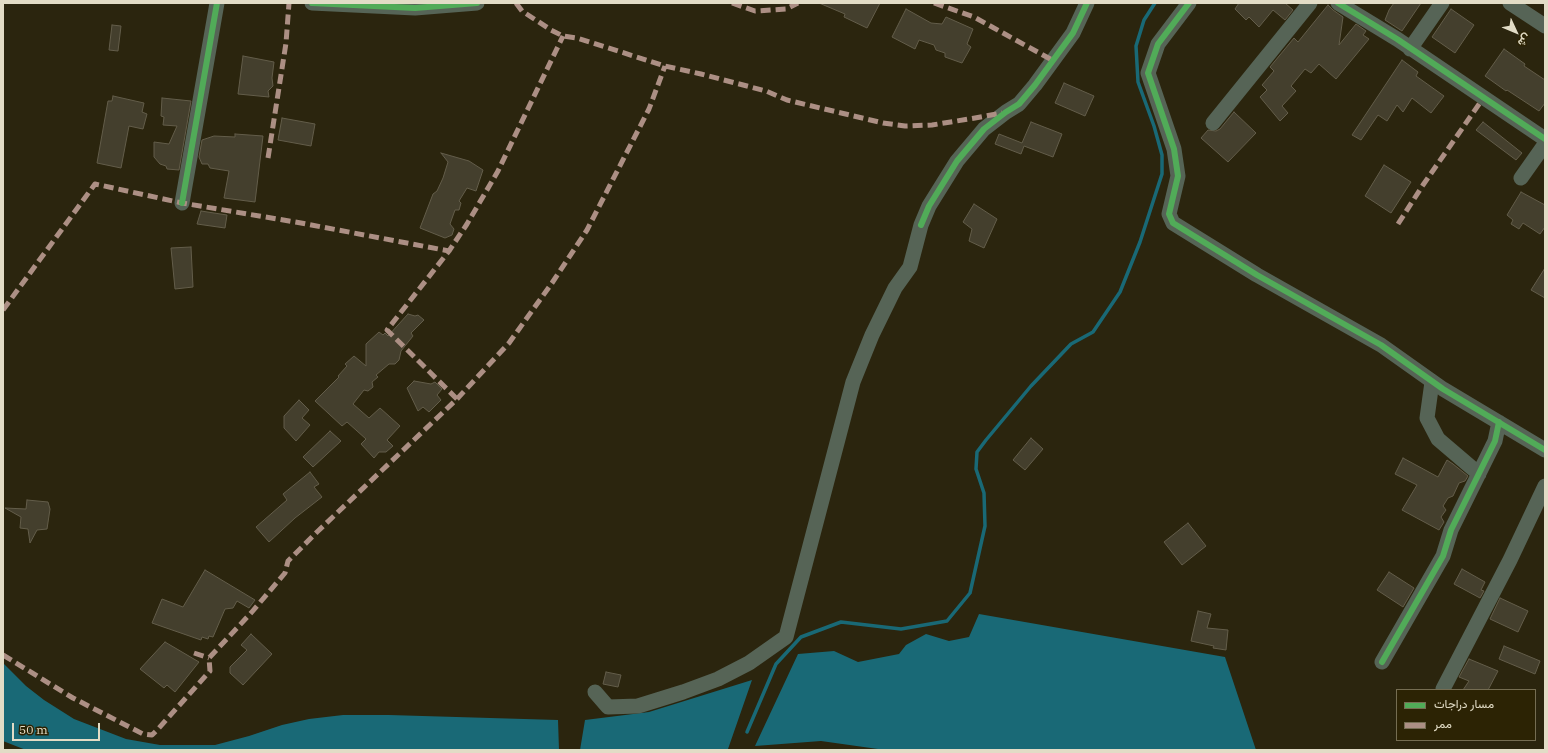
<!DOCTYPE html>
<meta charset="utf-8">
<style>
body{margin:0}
#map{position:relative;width:1548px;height:753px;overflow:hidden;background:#2b250e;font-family:"IBM Plex Serif",Vazirmatn,serif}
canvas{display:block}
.frame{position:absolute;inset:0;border:4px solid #e2dcc6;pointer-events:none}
.legend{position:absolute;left:1396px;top:689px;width:140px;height:52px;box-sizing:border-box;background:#2c2304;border:1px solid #756d52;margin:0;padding:5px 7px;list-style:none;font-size:12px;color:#e2dcc6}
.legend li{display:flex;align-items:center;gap:8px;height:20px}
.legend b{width:20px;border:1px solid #756d52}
.north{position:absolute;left:1496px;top:12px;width:40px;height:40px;-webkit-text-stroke:3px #2c2304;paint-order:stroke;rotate:134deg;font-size:11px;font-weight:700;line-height:16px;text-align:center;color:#e2dcc6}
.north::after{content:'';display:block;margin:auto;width:14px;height:18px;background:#e2dcc6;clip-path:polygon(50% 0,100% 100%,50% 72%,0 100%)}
.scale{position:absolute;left:12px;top:723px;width:88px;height:18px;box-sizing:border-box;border:2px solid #e2dcc6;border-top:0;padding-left:5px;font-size:12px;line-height:14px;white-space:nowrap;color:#e2dcc6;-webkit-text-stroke:3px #2c2304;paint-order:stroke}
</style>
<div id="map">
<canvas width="1548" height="753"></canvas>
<div class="frame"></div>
<ul class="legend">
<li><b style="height:5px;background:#51ab58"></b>مسار دراجات</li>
<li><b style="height:5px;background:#ac8f84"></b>ممر</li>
</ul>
<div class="north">ش</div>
<div class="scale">50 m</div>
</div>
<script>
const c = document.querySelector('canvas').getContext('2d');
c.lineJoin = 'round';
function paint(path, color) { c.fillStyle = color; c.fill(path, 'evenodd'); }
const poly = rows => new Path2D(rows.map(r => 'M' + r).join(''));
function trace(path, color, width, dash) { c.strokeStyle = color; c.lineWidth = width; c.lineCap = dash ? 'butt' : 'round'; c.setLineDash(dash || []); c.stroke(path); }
paint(poly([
 [979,614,1225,657,1256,750,885,750,821,741,755,746,798,654,834,651,858,662,899,654,906,645,926,634,949,641,969,637],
 [3,663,26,686,44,700,74,719,126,739,160,745,215,745,249,736,282,725,309,719,343,715,389,715,558,720,559,750,26,750,3,741],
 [752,680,728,749,723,750,580,750,585,720,649,712]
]), '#196976');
trace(poly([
 [747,732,776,664,801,637,841,622,901,629,947,621,970,593,985,526,984,493,976,469,977,452,986,440,1031,386,1071,344,1093,332,1120,292,1140,242,1162,174,1162,155,1154,126,1138,82,1136,46,1144,20,1155,3]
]), '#196976', 3.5);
const building = poly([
 [819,3,880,3,867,28,844,17,845,14,819,3],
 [1239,3,1285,3,1293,10,1285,20,1273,10,1259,27,1249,17,1246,20,1235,9,1239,3],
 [1394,3,1421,3,1402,31,1385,20,1389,10,1394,3],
 [1328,5,1333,10,1343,17,1339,45,1356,24,1366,31,1363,35,1369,39,1336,79,1319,64,1311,73,1305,69,1291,86,1296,91,1282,106,1288,113,1280,121,1260,97,1267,90,1262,85,1274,71,1270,67,1294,38,1298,42,1328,5],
 [906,9,931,23,942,24,946,17,973,29,967,44,971,47,962,63,945,57,945,53,936,50,934,45,919,40,915,49,892,37,906,9],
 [1451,9,1474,25,1455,53,1432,37,1451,9],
 [112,25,121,26,118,51,109,50,112,25],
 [1504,49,1525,64,1524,66,1545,80,1545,103,1539,111,1507,90,1506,91,1485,76,1504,49],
 [243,56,274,62,272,78,273,86,268,91,269,97,238,94,243,56],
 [1402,60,1418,72,1416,76,1444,96,1431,113,1412,98,1403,112,1397,105,1387,121,1378,115,1361,140,1352,135,1402,60],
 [1064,83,1094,96,1085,116,1055,103,1064,83],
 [113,96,144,103,142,112,147,114,143,129,129,126,121,168,97,163,108,101,112,101,113,96],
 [162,98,191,101,179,170,167,169,166,166,160,164,154,157,154,142,169,144,177,126,163,125,164,117,161,116,162,98],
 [1234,112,1256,133,1228,162,1201,138,1208,130,1216,131,1220,129,1234,112],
 [282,118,315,124,311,146,278,140,282,118],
 [1031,122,1062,134,1053,157,1024,146,1021,154,995,144,999,134,1022,143,1031,122],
 [1483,122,1522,153,1516,160,1476,130,1483,122],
 [235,134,263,136,255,202,224,198,229,171,210,168,208,164,202,164,199,157,202,140,214,136,235,137,235,134],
 [441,153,469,161,483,170,476,191,467,188,459,201,461,203,459,210,455,210,450,224,454,229,452,235,445,238,420,228,433,194,437,191,443,178,448,162,441,153],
 [1384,165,1411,182,1391,213,1365,196,1384,165],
 [1521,192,1545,205,1545,227,1540,234,1523,223,1519,229,1511,224,1513,220,1507,215,1521,192],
 [974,204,997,219,984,248,969,241,972,229,963,222,974,204],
 [201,211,227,215,225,228,197,224,201,211],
 [191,247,193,287,175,289,171,248,191,247],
 [1545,268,1545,298,1531,290,1545,268],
 [408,314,415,316,418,315,424,320,411,333,413,336,401,351,399,360,395,364,389,364,376,375,378,377,372,382,373,387,368,391,364,390,353,404,369,418,380,408,400,426,387,440,393,446,386,452,379,452,374,458,361,444,366,439,347,422,342,426,315,401,339,377,338,376,347,366,345,364,354,356,366,366,366,344,379,332,383,335,385,333,388,336,408,314],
 [414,381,431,384,435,382,442,389,437,395,441,400,429,412,423,407,418,411,407,388,414,381],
 [299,400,309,410,302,418,310,425,296,441,284,428,284,416,299,400],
 [330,431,341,441,313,467,303,457,330,431],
 [1031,438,1043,449,1025,470,1013,460,1031,438],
 [1403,458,1438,477,1447,460,1453,464,1468,476,1465,481,1459,483,1453,496,1448,498,1443,506,1446,510,1441,517,1444,522,1439,530,1402,510,1417,485,1395,474,1403,458],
 [310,472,319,484,314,487,322,497,295,518,269,542,256,527,287,500,283,494,310,472],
 [27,500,48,502,50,509,47,529,37,530,30,543,28,529,20,528,21,517,5,508,26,509,27,500],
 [1188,523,1206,546,1182,565,1164,542,1188,523],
 [1462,569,1485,582,1481,590,1484,591,1480,598,1454,584,1462,569],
 [205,570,255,600,249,608,237,601,233,608,225,609,213,637,209,636,208,639,202,637,201,640,152,623,162,599,183,607,205,570],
 [1389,572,1414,588,1403,607,1377,590,1389,572],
 [1500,598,1528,611,1518,632,1490,619,1500,598],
 [1198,611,1211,614,1207,628,1228,630,1226,650,1213,648,1214,646,1191,641,1198,611],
 [251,634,272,654,243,685,230,673,230,667,247,650,241,645,251,634],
 [165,642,199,662,175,692,167,685,164,688,140,669,165,642],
 [1504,646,1540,661,1535,674,1499,659,1504,646],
 [1469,659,1498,671,1488,690,1463,690,1469,681,1459,677,1469,659],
 [606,672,621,675,618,687,603,684,606,672]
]);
paint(building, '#443f2d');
trace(building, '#635d4a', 1);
trace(poly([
 [312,3,415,8,477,3],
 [1189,3,1158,44,1148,73,1174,149,1178,176,1169,214,1173,223,1257,275,1381,345,1443,389,1545,450],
 [1338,3,1397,39,1545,139],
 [1510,3,1545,26],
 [1410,49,1442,3],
 [1213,123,1310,3],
 [1521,178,1545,144],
 [182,203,217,3],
 [1432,382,1427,418,1438,439,1479,474],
 [1382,662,1443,556,1451,530,1495,441,1499,422],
 [1443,689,1510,560,1545,486],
 [595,692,608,707,638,706,683,692,718,679,749,663,786,637,853,382,872,335,895,288,910,267,921,225,929,206,957,161,984,129,1006,112,1019,104,1035,85,1073,33,1087,3]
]), '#566456', 15);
trace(poly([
 [516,3,522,11,551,30,563,36,577,38,665,66,701,74,766,91,787,100,883,123,905,126,932,125,975,118,1002,113],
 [732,3,755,11,786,9,798,3],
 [934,3,974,17,1052,60],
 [268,158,286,43,289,3],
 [1398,224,1423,185,1484,97],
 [3,310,95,184,182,203,301,223,449,251],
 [457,399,509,343,552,283,587,230,649,109,665,66],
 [194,653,209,658],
 [3,655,73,698,143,734,152,735,158,729,210,671,209,658,251,613,285,573,288,561,317,532,457,399,387,330,449,251,467,224,498,171,563,36]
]), '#ac8f84', 5, [10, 5]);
trace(poly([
 [312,3,415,8,477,3],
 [1189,3,1158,44,1148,73,1174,149,1178,176,1169,214,1173,223,1257,275,1381,345,1443,389,1545,450],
 [1338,3,1397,39,1545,139],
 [182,203,217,3],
 [921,225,929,206,957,161,984,129,1006,112,1019,104,1035,85,1073,33,1087,3],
 [1382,662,1443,556,1451,530,1495,441,1499,422]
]), '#51ab58', 6);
</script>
